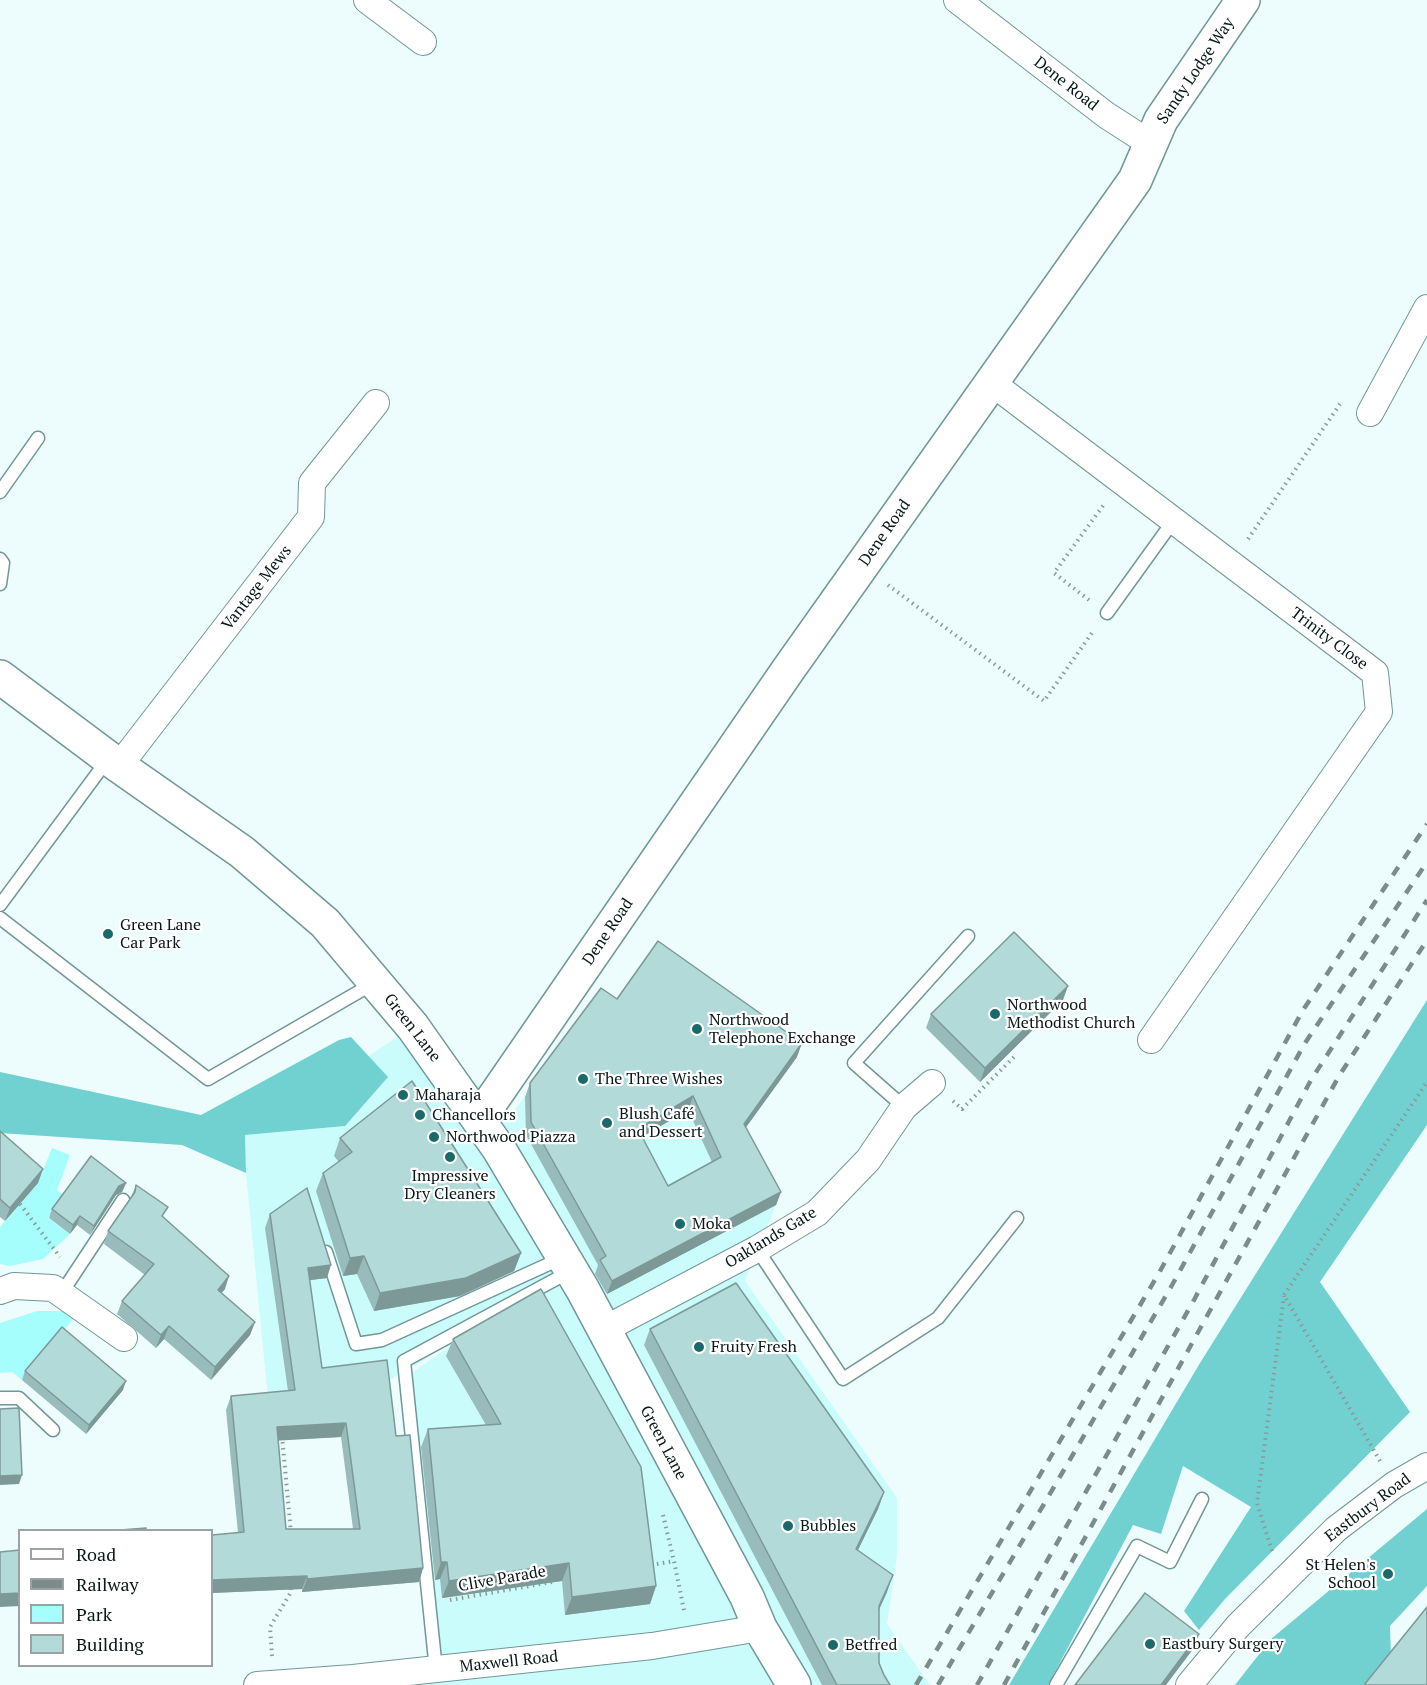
<!DOCTYPE html>
<meta charset="utf-8">
<style>
body{margin:0}
#map{position:relative;width:1427px;height:1685px;overflow:hidden;background:#edfdfd;font-family:"PT Serif",serif}
canvas{display:block}
.legend{position:absolute;left:18px;top:1529px;width:195px;height:138px;box-sizing:border-box;background:#fff;border:2px solid #9ca2a2;margin:0;padding:8px 10px;list-style:none;font-size:18px;color:#081717}
.legend li{display:flex;align-items:center;gap:12px;height:30px}
.legend b{width:30px;border:2px solid #9ca2a2}
</style>
<div id="map">
<canvas width="1427" height="1685"></canvas>
<ul class="legend">
<li><b style="height:8px;background:#fff"></b>Road</li>
<li><b style="height:8px;background:#7c8b8b"></b>Railway</li>
<li><b style="height:16px;background:#a5fdfc"></b>Park</li>
<li><b style="height:16px;background:#b1dad9"></b>Building</li>
</ul>
</div>
<script>
const c = document.querySelector('canvas').getContext('2d');
c.lineJoin = 'round';
function paint(path, color) { c.fillStyle = color; c.fill(path, 'evenodd'); }
const poly = rows => new Path2D(rows.map(r => 'M' + r).join(''));
function trace(path, color, width, dash) { c.strokeStyle = color; c.lineWidth = width; c.lineCap = dash ? 'butt' : 'round'; c.setLineDash(dash || []); c.stroke(path); }
function drawText(font, color, halo, rows, align = 'center') {
  c.font = font + ' "PT Serif",serif'; c.lineWidth = 4.5; c.setLineDash([]); c.textBaseline = 'middle'; c.strokeStyle = halo; c.fillStyle = color; for (const [text, x, y, turn = 0] of rows) {
    c.save(); c.translate(x, y); c.rotate((+turn || 0) * Math.PI / 180); c.textAlign = isNaN(turn) ? turn : align; if (halo) c.strokeText(text, 0, 0); c.fillText(text, 0, 0); c.restore();
  }
}
paint(poly([
 [596,1001,651,1042,703,1142,733,1127,776,1205,745,1281,897,1498,897,1556,887,1624,930,1685,350,1685,436,1670,406,1377,466,1335,388,1381,268,1399,246,1173,245,1135,345,1126,316,1090,413,1027,511,1115]
]), '#c9fcfb');
paint(poly([
 [52,1148,70,1155,57,1190,65,1196,48,1218,70,1234,43,1259,10,1266,0,1264,0,1227,38,1183],
 [37,1311,65,1311,76,1316,22,1380,12,1372,0,1373,0,1323]
]), '#a5fdfc');
paint(poly([
 [1427,1000,1427,1125,1320,1282,1410,1412,1225,1599,1199,1630,1184,1611,1251,1507,1183,1466,1161,1534,1133,1525,1048,1685,1009,1685,1200,1363],
 [351,1037,388,1077,345,1126,245,1135,246,1173,182,1145,0,1133,0,1072,201,1115,339,1040],
 [1427,1509,1427,1586,1390,1626,1391,1660,1371,1685,1235,1685,1271,1639]
]), '#71d1d0');
const lane = poly([
 [0,492,38,438],
 [0,559,3,563,0,584],
 [1107,613,1174,520],
 [0,905,108,759],
 [0,918,208,1079,374,983],
 [904,1107,854,1063,968,936],
 [757,1249,843,1379,938,1318,1017,1218],
 [326,1252,356,1344,382,1340,562,1258],
 [61,1294,123,1200],
 [0,1398,19,1398,53,1430],
 [436,1670,404,1361,571,1271],
 [1056,1685,1137,1546,1170,1562,1202,1499]
]);
const street = poly([
 [367,0,423,42],
 [957,0,1106,115,1151,144],
 [992,383,1375,673,1379,712,1151,1040],
 [1370,413,1427,308],
 [119,766,311,517,312,483,376,403],
 [0,1291,14,1286,53,1288,124,1338],
 [603,1330,757,1249,817,1213,868,1160,904,1107,932,1083],
 [257,1685,353,1678,652,1646,760,1628],
 [1189,1685,1238,1626,1336,1529,1394,1485,1427,1466]
]);
const secondary = poly([
 [0,677,119,766,242,852,325,923,413,1027,499,1149,583,1290,747,1597,760,1628,794,1685],
 [479,1119,788,670,1135,180,1161,120,1243,0]
]);
trace(lane, '#719797', 15);
trace(street, '#719797', 28);
trace(secondary, '#719797', 36);
trace(poly([
 [1248,539,1340,404],
 [888,585,1044,701,1094,630],
 [1089,600,1054,573,1105,503],
 [953,1101,962,1109,1015,1056],
 [20,1204,60,1257],
 [282,1436,291,1533],
 [1380,1461,1284,1295,1427,1082],
 [663,1515,674,1561],
 [1272,1551,1257,1503,1284,1296],
 [651,1565,674,1561,684,1610],
 [450,1600,552,1582],
 [272,1656,270,1627,291,1592,291,1586]
]), '#8a9a9a', 4, [1.5, 4.5]);
trace(lane, '#fff', 12);
trace(street, '#fff', 26);
trace(secondary, '#fff', 33);
trace(poly([
 [916,1685,1159,1273,1303,1010,1427,824],
 [938,1685,1171,1287,1305,1043,1427,862],
 [977,1685,1194,1300,1311,1080,1427,900],
 [1004,1685,1339,1076,1427,940]
]), '#7c8b8b', 4.5, [10, 10]);
paint(poly([
 [617,999,797,1057,746,1127,781,1192,776,1205,607,1294,595,1274,598,1265,526,1135,525,1097,530,1083],
 [688,1110,712,1162,668,1186,642,1137],
 [1063,1000,980,1082,926,1028,931,1014],
 [0,1131,43,1169,38,1183,5,1221,0,1217],
 [340,1138,521,1253,514,1271,460,1296,374,1311,357,1274,343,1276,316,1191,323,1173,339,1162,334,1156],
 [126,1183,122,1192,116,1195,90,1235,77,1225,70,1234,49,1218,52,1209],
 [136,1185,225,1289,221,1293,255,1322,250,1335,211,1380,164,1339,156,1348,117,1314,122,1301,145,1275,104,1244,108,1231,131,1197],
 [270,1214,327,1278,310,1280,322,1368,396,1436,423,1568,419,1582,302,1592,302,1589,212,1593,212,1535,238,1533,226,1410,231,1396,288,1391,265,1228],
 [341,1437,353,1529,286,1529,278,1440],
 [650,1329,884,1492,878,1509,858,1550,887,1592,879,1609,879,1663,884,1675,890,1685,822,1685,644,1345],
 [453,1339,656,1586,650,1604,565,1615,562,1581,442,1598,440,1579,435,1580,421,1447,428,1429,486,1425,446,1356],
 [25,1371,123,1390,86,1434,22,1380]
]), '#98bbbb');
paint(poly([
 [1068,986,1063,1000,980,1082,985,1068],
 [802,1043,797,1057,739,1137,744,1124],
 [693,1096,688,1110,633,1142,638,1129],
 [43,1169,38,1183,5,1221,10,1208],
 [126,1183,122,1192,116,1195,90,1235,94,1226,119,1186],
 [781,1192,776,1205,607,1294,612,1281],
 [80,1216,77,1225,70,1234,73,1225],
 [521,1253,514,1271,460,1296,374,1311,380,1293],
 [364,1256,357,1274,343,1276,350,1258],
 [331,1265,327,1278,303,1281,308,1268],
 [229,1276,225,1289,213,1303,218,1290],
 [255,1322,250,1335,211,1380,215,1367],
 [169,1326,164,1339,156,1348,161,1335],
 [126,1381,123,1390,86,1434,89,1425],
 [346,1423,341,1437,272,1441,277,1427],
 [22,1475,19,1484,0,1485,0,1476],
 [884,1492,878,1509,850,1566,856,1549],
 [441,1562,447,1562,440,1579,435,1580],
 [569,1563,562,1581,442,1598,449,1581],
 [423,1568,419,1582,302,1592,307,1579],
 [893,1575,887,1592,873,1623,879,1606],
 [307,1576,302,1589,212,1593,212,1580],
 [656,1586,650,1604,565,1615,572,1597],
 [20,1593,20,1606,0,1607,0,1594],
 [1199,1634,1194,1648,1166,1685,1161,1685]
]), '#7c9998');
const building = poly([
 [1014,932,1068,986,985,1068,931,1014,1014,932],
 [658,941,802,1043,744,1124,781,1192,612,1281,600,1260,606,1256,531,1122,530,1083,601,988,617,999,658,941],
 [693,1096,721,1157,668,1186,638,1129,693,1096],
 [412,1081,521,1253,466,1278,380,1293,364,1256,350,1258,323,1173,352,1152,340,1138,412,1081],
 [0,1131,43,1169,10,1208,0,1199,0,1131],
 [91,1156,126,1183,119,1186,94,1226,80,1216,73,1225,52,1209,91,1156],
 [136,1185,168,1207,162,1216,229,1276,218,1290,255,1322,215,1367,169,1326,161,1335,122,1301,154,1264,108,1231,135,1192,136,1185],
 [307,1188,331,1265,308,1268,322,1368,387,1360,396,1436,410,1435,423,1568,307,1579,307,1576,212,1580,212,1535,244,1532,231,1396,295,1390,270,1214,307,1188],
 [346,1423,360,1529,286,1529,277,1427,346,1423],
 [736,1283,884,1492,856,1549,893,1575,879,1606,879,1663,884,1675,890,1685,837,1685,650,1329,736,1283],
 [541,1289,641,1467,656,1586,572,1597,569,1563,449,1581,447,1562,441,1562,428,1429,501,1424,453,1339,541,1289],
 [62,1327,126,1381,89,1425,25,1371,62,1327],
 [19,1408,22,1475,0,1476,0,1409,19,1408],
 [146,1528,146,1530,120,1530,146,1528],
 [20,1550,20,1593,0,1594,0,1552,20,1550],
 [1145,1593,1199,1634,1161,1685,1075,1685,1145,1593],
 [1427,1607,1427,1685,1364,1685,1427,1607]
]);
paint(building, '#b1dad9');
trace(building, '#7c9998', 1.5);
for (const [x, y, r, color] of [
 [108,934,6,"#1b6969"],
 [995,1014,6,"#1b6969"],
 [697,1029,6,"#1b6969"],
 [583,1079,6,"#1b6969"],
 [403,1095,6,"#1b6969"],
 [420,1115,6,"#1b6969"],
 [607,1123,6,"#1b6969"],
 [434,1137,6,"#1b6969"],
 [450,1157,6,"#1b6969"],
 [680,1224,6,"#1b6969"],
 [699,1347,6,"#1b6969"],
 [788,1526,6,"#1b6969"],
 [1388,1574,6,"#1b6969"],
 [1150,1644,6,"#1b6969"],
 [833,1645,6,"#1b6969"]
]) { const dot = new Path2D(); dot.arc(x, y, r, 0, 2 * Math.PI); c.fillStyle = color; c.fill(dot); trace(dot, '#fff', 2); }
drawText('16px', '#081717', '#fff', [
 ["Sandy Lodge Way",1196,71,-56],
 ["Dene Road",1066,84,38],
 ["Dene Road",885,533,-55],
 ["Vantage Mews",257,588,-52],
 ["Trinity Close",1329,639,37],
 ["Dene Road",608,932,-56],
 ["Green Lane",412,1028,52],
 ["Oaklands Gate",771,1238,-31],
 ["Green Lane",663,1443,62],
 ["Eastbury Road",1368,1508,-37],
 ["Clive Parade",502,1579,-10],
 ["Maxwell Road",509,1662,-6]
]);
drawText('16px', '#081717', '#fff', [
 ["Green Lane",120,925],
 ["Car Park",120,943],
 ["Northwood",1007,1005],
 ["Methodist Church",1007,1023],
 ["Northwood",709,1020],
 ["Telephone Exchange",709,1038],
 ["The Three Wishes",595,1079],
 ["Maharaja",415,1095],
 ["Blush Café",619,1114],
 ["and Dessert",619,1132],
 ["Chancellors",432,1115],
 ["Northwood Piazza",446,1137],
 ["Impressive",450,1176,"center"],
 ["Dry Cleaners",450,1194,"center"],
 ["Moka",692,1224],
 ["Fruity Fresh",711,1347],
 ["Bubbles",800,1526],
 ["St Helen's",1376,1565,"right"],
 ["School",1376,1583,"right"],
 ["Eastbury Surgery",1162,1644],
 ["Betfred",845,1645]
], 'left');
</script>
